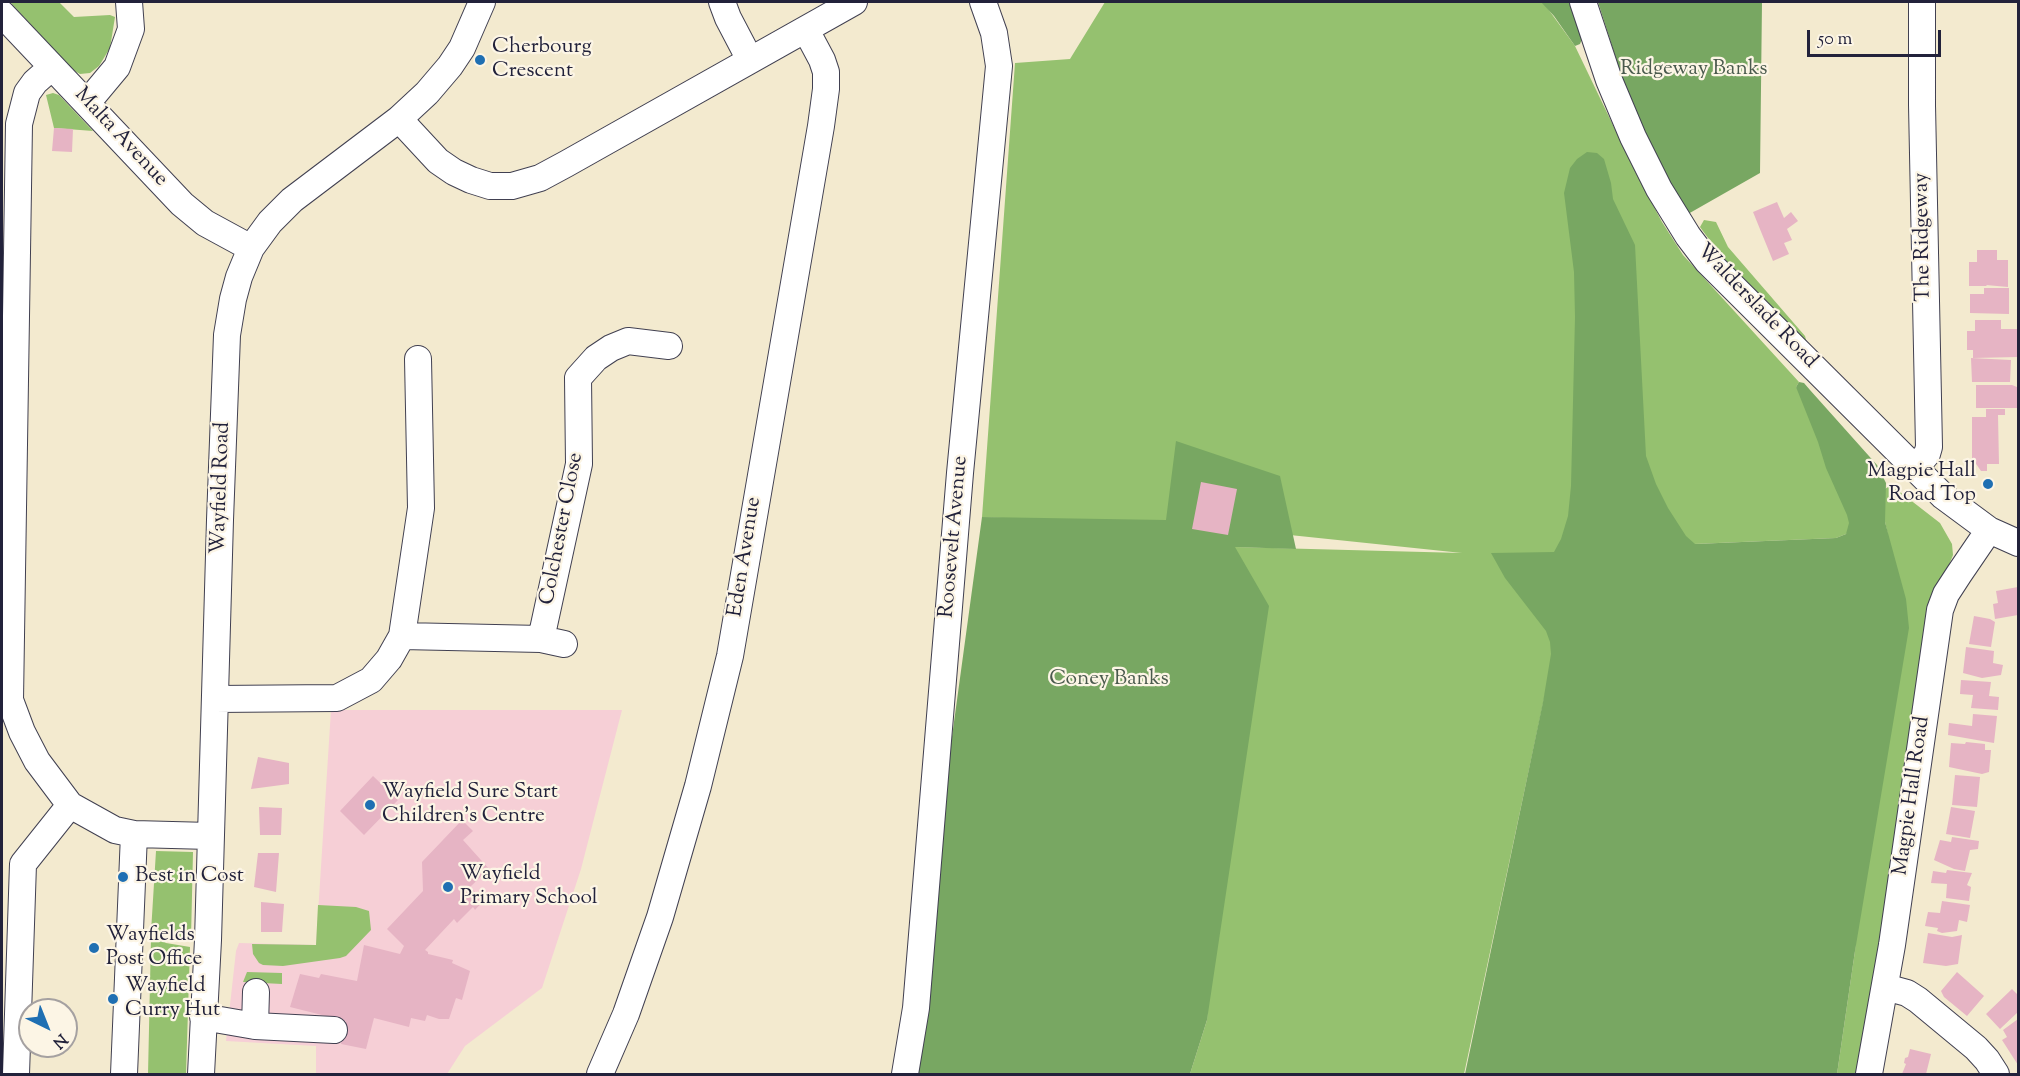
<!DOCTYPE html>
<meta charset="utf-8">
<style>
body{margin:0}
#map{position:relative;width:2020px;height:1076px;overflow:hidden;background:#f3eacf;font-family:"Sorts Mill Goudy",serif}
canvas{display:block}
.frame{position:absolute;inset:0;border:3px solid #22223b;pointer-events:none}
.north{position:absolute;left:18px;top:998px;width:60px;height:60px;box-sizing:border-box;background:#fcf5e5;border:2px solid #a5a1a1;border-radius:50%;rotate:137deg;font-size:16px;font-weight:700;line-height:24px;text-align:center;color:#22223b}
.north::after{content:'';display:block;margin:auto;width:21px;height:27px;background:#1f6fb2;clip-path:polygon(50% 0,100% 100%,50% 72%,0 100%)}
.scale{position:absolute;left:1807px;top:30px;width:134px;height:27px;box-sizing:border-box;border:3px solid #22223b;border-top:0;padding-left:8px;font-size:18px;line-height:21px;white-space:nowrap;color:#22223b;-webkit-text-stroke:4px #fcf5e5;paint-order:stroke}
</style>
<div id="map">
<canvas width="2020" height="1076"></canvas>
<div class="frame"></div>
<div class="north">N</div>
<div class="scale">50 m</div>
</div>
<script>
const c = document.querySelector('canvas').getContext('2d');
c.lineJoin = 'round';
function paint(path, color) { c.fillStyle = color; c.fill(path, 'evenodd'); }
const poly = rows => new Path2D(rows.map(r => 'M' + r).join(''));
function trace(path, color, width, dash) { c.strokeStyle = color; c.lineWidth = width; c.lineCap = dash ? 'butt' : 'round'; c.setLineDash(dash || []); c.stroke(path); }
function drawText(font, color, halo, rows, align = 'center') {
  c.font = font + ' "Sorts Mill Goudy",serif'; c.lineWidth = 4.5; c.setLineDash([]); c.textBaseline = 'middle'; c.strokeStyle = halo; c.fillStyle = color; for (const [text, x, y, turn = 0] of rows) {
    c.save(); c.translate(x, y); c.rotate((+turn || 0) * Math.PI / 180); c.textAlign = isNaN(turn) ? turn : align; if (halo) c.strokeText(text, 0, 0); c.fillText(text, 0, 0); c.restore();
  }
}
paint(poly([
 [331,710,622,710,581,869,542,988,465,1046,447,1074,316,1074,316,1046,226,1041,236,951,239,943,316,945]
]), '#f6cfd6');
paint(poly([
 [10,2,59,2,74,17,110,15,115,17,110,48,99,66,90,73,80,74,73,70],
 [1105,2,1543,2,1575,46,1636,173,1662,222,1683,255,1799,382,1796,387,1885,489,1891,485,1940,523,1952,544,1953,555,1943,580,1862,1074,1837,1074,1855,951,1888,535,1885,522,1885,490,1846,534,1836,538,1576,549,1464,1074,1190,1074,1207,1020,1235,547,1462,553,1242,530,982,517,1015,63,1070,59],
 [53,93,59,95,93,131,54,128,46,95],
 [1704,220,1716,222,1728,247,1805,336,1807,343,1801,340,1782,317,1767,305,1727,264,1700,227],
 [156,851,193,852,191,938,167,937,161,933,151,932],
 [318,905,356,907,369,911,371,930,346,956,340,958,283,966,263,965,259,963,253,954,252,944,316,945],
 [151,938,160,939,166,943,190,947,186,1074,148,1074],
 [247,972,282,973,282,984,243,982]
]), '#95c16f');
paint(poly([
 [1541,2,1569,2,1582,39,1580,44,1575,46,1554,16],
 [1598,2,1762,2,1760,173,1688,214,1651,151,1622,77],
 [1587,152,1597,153,1604,159,1611,183,1613,199,1635,245,1646,456,1656,484,1668,508,1686,536,1695,544,1836,538,1846,534,1849,523,1847,515,1826,468,1818,442,1796,387,1799,382,1804,383,1810,390,1877,465,1886,483,1885,522,1906,599,1909,628,1855,951,1837,1074,1465,1074,1543,702,1551,654,1550,642,1546,631,1505,578,1491,553,1554,552,1561,539,1568,516,1571,486,1575,317,1574,272,1564,193,1570,168,1577,159],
 [1176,441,1280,476,1296,549,1235,547,1269,606,1207,1020,1190,1074,914,1074,929,905,982,517,1166,520]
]), '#78a762');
paint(poly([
 [54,128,73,129,72,152,52,151],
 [1777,202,1784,218,1791,212,1798,221,1787,229,1792,240,1784,243,1789,254,1773,261,1753,212],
 [1977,250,1997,250,1997,260,2008,260,2008,287,1986,285,1987,286,1969,286,1969,262,1977,262],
 [1984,288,2009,288,2009,314,1970,313,1970,294,1984,294],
 [1975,320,2001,320,2001,329,2017,329,2018,357,1973,358,1973,350,1967,350,1967,331,1975,331],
 [1971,358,2011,360,2010,382,1972,382],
 [1976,385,2012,385,2017,387,2017,408,1976,408],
 [1986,409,2005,409,2005,415,1998,415,1999,464,1987,464,1987,471,1981,471,1972,458,1972,417,1986,417],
 [1201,482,1237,489,1228,535,1192,529],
 [2018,587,2018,615,1995,619,1993,604,1998,603,1996,591],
 [1974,616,1990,619,1995,622,1991,647,1969,644],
 [1966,647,1994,651,1993,663,2003,665,2001,675,1982,678,1963,673],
 [1961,680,1991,682,1989,696,1999,697,1998,710,1971,708,1973,695,1960,694],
 [1973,714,1997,716,1994,743,1948,735,1949,723,1972,726],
 [1966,742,1985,744,1985,750,1991,750,1989,772,1982,774,1949,767,1951,743,1965,744],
 [258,757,289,763,289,784,251,789],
 [1955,775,1980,777,1977,807,1952,805],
 [373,776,398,800,364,835,340,811],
 [259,807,282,808,281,835,260,835],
 [1951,807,1975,811,1970,838,1946,834],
 [462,820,473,831,463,840,489,869,470,887,484,900,475,910,473,907,457,923,454,919,425,950,428,952,428,954,453,960,452,963,470,971,462,1000,456,998,449,1019,439,1019,427,1015,425,1021,411,1018,409,1027,374,1018,366,1049,341,1044,346,1021,290,1007,300,974,319,978,321,974,357,981,364,945,400,954,404,946,387,929,423,891,422,862],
 [1952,837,1979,841,1978,849,1970,850,1965,871,1954,869,1934,860,1940,840,1951,842],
 [258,853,279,853,276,892,254,887],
 [1947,870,1972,873,1967,885,1971,887,1969,901,1946,898,1947,884,1931,883,1933,871,1946,873],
 [1942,901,1970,905,1967,922,1959,920,1957,931,1942,933,1937,931,1938,928,1925,926,1928,912,1940,913],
 [261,902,284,904,282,932,261,932],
 [1928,933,1952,937,1962,935,1958,964,1946,966,1923,963],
 [1957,972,1984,996,1967,1016,1944,997,1941,991],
 [2012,989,2018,995,2018,1012,2000,1029,1986,1014],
 [2018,1019,2018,1065,2002,1040,2007,1037,2003,1030],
 [1910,1049,1931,1054,1926,1074,1902,1074,1906,1064,1904,1063,1905,1058,1908,1057]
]), '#e6b4c4');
const minor = poly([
 [722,2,728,18,750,60],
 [1583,2,1609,80,1633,137,1659,189,1688,236,1707,261,1943,496,1989,530,2018,543],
 [2,14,182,204,205,223,251,248],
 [52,67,35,82,27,93,19,124,10,700,22,732,37,761,70,805,115,830,134,834,210,836],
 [87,103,117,67,131,29,129,2],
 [399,119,438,161,454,172,471,180,490,186,512,186,540,178,566,164,854,2],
 [1915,468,1927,454,1929,447,1922,105,1922,2],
 [402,636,421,508,418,359],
 [541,639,579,464,578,378,596,358,611,348,628,341,669,346],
 [215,699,337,698,371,680,389,659,402,636,541,639,564,644],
 [1885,987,1907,993,1918,1000,1976,1048,1987,1060,1996,1074],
 [203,1017,255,1026,334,1030],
 [255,1026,256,992],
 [16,1074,23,864,70,805],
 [124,1074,134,834],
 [201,1074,208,940,220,520,227,335,233,299,239,277,251,248,270,222,292,200,399,119,427,93,450,66,462,48,482,2],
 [600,1074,626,1014,660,917,698,786,730,656,821,126,826,89,826,72,822,60,806,30],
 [905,1074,916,1008,960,473,999,66,994,33,983,2],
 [1869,1074,1892,945,1940,610,1946,594,1959,574,1989,530]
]);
trace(minor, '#414051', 28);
trace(minor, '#fff', 26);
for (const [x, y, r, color] of [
 [480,60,6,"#1f6fb2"],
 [1988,484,6,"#1f6fb2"],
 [370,805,6,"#1f6fb2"],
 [123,877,6,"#1f6fb2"],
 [448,887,6,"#1f6fb2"],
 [94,948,6,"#1f6fb2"],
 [113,999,6,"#1f6fb2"]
]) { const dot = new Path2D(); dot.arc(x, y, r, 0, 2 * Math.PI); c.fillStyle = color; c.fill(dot); trace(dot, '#fcf5e5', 2); }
drawText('21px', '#22223b', '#fcf5e5', [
 ["Cherbourg",492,48],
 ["Crescent",492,72],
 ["Magpie Hall",1976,472,"right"],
 ["Road Top",1976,496,"right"],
 ["Wayfield Sure Start",382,793],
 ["Children’s Centre",382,817],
 ["Wayfield",460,875],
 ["Primary School",460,899],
 ["Best in Cost",135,877],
 ["Wayfields",106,936],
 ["Post Office",106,960],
 ["Wayfield",125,987],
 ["Curry Hut",125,1011]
], 'left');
drawText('21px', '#4a5a4d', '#fcf5e5', [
 ["Ridgeway Banks",1694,70],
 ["Coney Banks",1109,680]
]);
drawText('21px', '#22223b', '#fcf5e5', [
 ["Malta Avenue",120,138,47],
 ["The Ridgeway",1924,237,-91],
 ["Walderslade Road",1756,307,46],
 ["Wayfield Road",222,488,-88],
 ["Colchester Close",563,529,-79],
 ["Roosevelt Avenue",955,537,-85],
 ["Eden Avenue",746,557,-81],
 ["Magpie Hall Road",1913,796,-82]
]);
</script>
